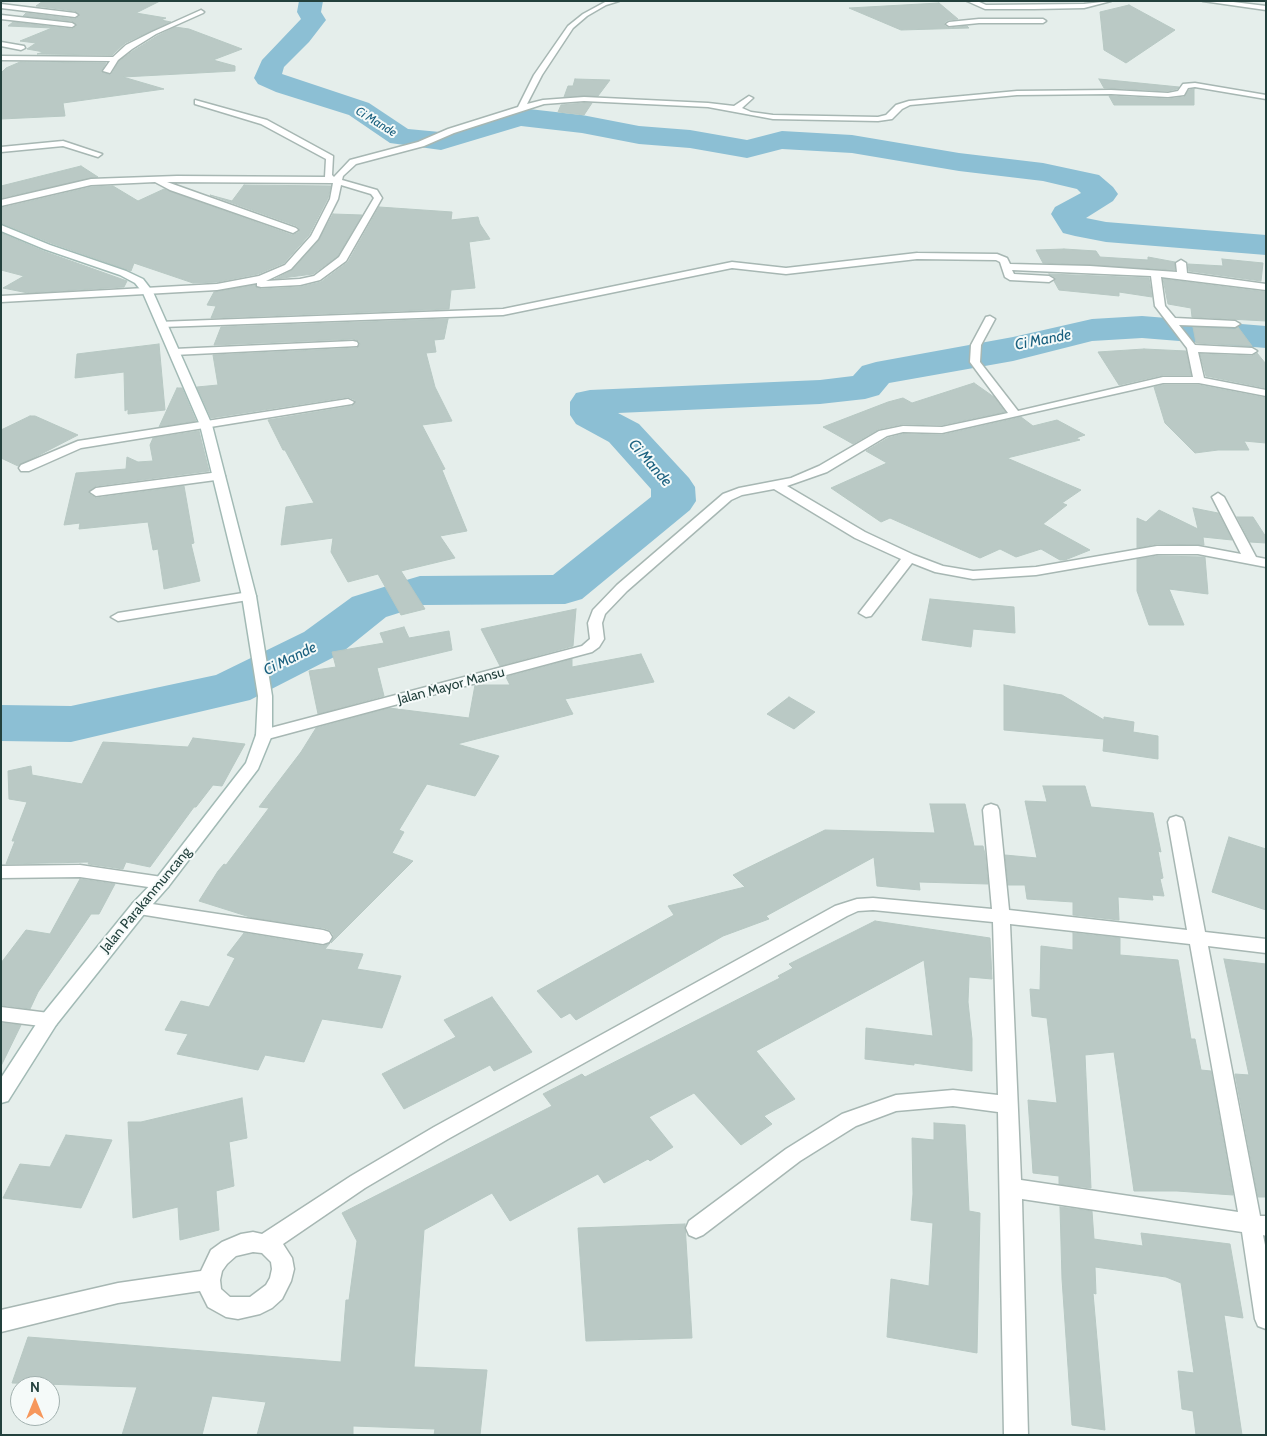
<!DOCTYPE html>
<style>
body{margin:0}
#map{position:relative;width:1267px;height:1436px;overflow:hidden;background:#e5eeeb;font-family:Cabin,sans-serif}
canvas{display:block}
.frame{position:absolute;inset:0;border:2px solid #23413d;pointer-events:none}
.north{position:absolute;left:10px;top:1376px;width:50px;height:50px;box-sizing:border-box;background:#f5faf9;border:1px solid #a1b0ae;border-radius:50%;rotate:0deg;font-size:14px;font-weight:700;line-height:20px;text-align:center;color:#23413d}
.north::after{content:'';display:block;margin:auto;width:18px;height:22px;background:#f6975b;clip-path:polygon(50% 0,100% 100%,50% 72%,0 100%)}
</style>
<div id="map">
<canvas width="1267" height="1436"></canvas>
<div class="frame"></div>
<div class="north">N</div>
</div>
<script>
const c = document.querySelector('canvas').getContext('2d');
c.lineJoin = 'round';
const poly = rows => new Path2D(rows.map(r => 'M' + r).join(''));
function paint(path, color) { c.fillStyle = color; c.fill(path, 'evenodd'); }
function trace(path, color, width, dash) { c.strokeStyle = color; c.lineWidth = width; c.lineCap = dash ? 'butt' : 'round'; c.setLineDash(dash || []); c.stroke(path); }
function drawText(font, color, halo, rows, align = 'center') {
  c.font = font + ' Cabin,sans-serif'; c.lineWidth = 4; c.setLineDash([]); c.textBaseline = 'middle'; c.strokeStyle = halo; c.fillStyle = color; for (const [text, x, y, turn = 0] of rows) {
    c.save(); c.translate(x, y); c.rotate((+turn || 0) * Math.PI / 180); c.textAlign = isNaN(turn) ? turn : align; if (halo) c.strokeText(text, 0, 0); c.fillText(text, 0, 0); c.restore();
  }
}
paint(poly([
 [299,1,323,1,321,12,326,20,309,42,284,67,282,74,369,103,408,129,440,132,520,108,582,115,639,126,690,130,747,140,782,131,852,135,959,153,1043,163,1099,175,1113,187,1118,194,1113,201,1086,218,1106,222,1266,235,1266,255,1106,242,1075,236,1063,233,1051,214,1055,207,1081,193,1077,189,1043,181,959,171,852,153,782,149,747,158,690,148,639,144,582,133,521,126,441,150,390,143,349,115,276,92,258,84,254,78,262,60,301,19,297,12,299,1],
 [1142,316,1266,326,1266,348,1142,338,1092,341,1013,361,889,383,879,395,865,399,820,404,618,413,639,424,689,478,695,487,696,501,690,510,582,599,565,604,424,605,386,617,340,654,250,700,71,742,1,741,1,705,71,706,216,675,304,632,352,597,403,581,420,576,553,575,651,497,651,489,609,442,576,424,570,415,570,402,576,393,590,390,820,380,853,376,862,366,876,362,1013,337,1092,319,1142,316]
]), '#8cbfd4');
const building = poly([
 [43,1,160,1,136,13,166,18,161,20,171,22,125,43,112,55,37,54,44,52,27,49,36,43,20,41,52,28,8,26,13,22,72,29,77,26,72,21,23,16,26,13,75,19,80,16,75,11,36,6,43,1],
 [939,3,958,19,948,20,944,23,945,26,949,28,967,26,969,28,901,30,849,8,939,3],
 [1129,5,1175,30,1126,63,1104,50,1100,12,1129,5],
 [175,27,189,29,242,49,213,60,235,66,235,71,123,77,164,89,63,103,65,116,1,119,1,73,6,68,20,62,106,63,101,72,111,75,119,61,133,51,157,36,175,27],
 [575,79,610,80,598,96,564,97,568,86,573,86,575,79],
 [1099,79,1179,87,1177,89,1168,91,1104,88,1099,79],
 [1194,89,1194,105,1114,105,1109,96,1168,99,1184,97,1189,90,1194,89],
 [584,103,592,103,584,115,558,112,561,105,584,103],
 [81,166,98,177,1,198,1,186,81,166],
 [244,185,331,186,328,198,309,235,284,263,258,274,217,282,193,283,134,263,131,271,51,243,1,223,1,208,91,187,113,186,138,201,164,189,292,235,299,232,299,229,297,226,210,195,232,201,244,185],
 [379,207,452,212,451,220,478,217,480,224,490,239,469,242,475,288,451,290,449,309,211,318,216,306,207,305,214,292,255,285,261,289,300,287,321,282,348,262,379,207],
 [333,214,362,215,338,256,313,274,275,279,292,270,319,240,333,214],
 [1,233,43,251,127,281,124,287,28,293,3,288,24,276,1,270,1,233],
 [1064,249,1096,251,1100,257,1148,260,1148,257,1175,262,1175,270,1043,263,1036,250,1064,249],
 [1222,259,1263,263,1261,281,1189,271,1188,264,1223,266,1222,259],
 [1049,274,1149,278,1152,297,1119,292,1119,296,1059,290,1054,281,1056,278,1049,274],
 [1163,279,1266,292,1266,321,1192,317,1191,308,1168,304,1163,279],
 [448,319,444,339,434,340,436,352,426,353,435,387,452,421,422,425,445,469,442,470,467,531,440,536,455,558,401,571,425,609,401,615,378,574,348,582,331,552,333,538,281,545,286,507,314,503,285,450,283,450,268,420,352,406,355,403,355,400,348,397,211,418,197,387,218,385,213,355,357,348,360,345,359,341,353,339,214,345,221,327,448,319],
 [1193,327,1235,329,1238,327,1252,346,1196,343,1193,327],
 [159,344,165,410,128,414,128,409,125,411,124,372,75,378,77,354,159,344],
 [1144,349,1186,351,1191,375,1163,375,1119,385,1098,352,1144,349],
 [1257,353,1266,364,1266,388,1206,376,1200,354,1252,356,1257,353],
 [974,383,994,397,1005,412,942,425,903,424,879,429,853,444,823,427,888,402,903,398,912,403,974,383],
 [1163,385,1199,385,1266,398,1266,443,1244,441,1249,450,1218,450,1195,453,1165,423,1154,387,1163,385],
 [177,388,182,388,196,421,159,427,177,388],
 [30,416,35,416,78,435,18,466,1,458,1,430,30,416],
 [1021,417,1033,426,1057,420,1085,435,1076,438,1080,440,1007,458,1081,490,1062,503,1067,505,1043,524,1090,550,1065,560,1060,560,1041,549,1016,557,1000,549,980,558,890,518,881,522,831,488,887,463,866,451,888,438,903,434,942,435,1021,417],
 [199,431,209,471,96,486,88,493,96,498,184,486,194,543,191,544,200,581,164,589,158,549,153,550,148,522,79,529,80,523,64,525,76,473,126,469,127,457,138,462,153,461,150,445,153,438,199,431],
 [1193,508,1218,513,1232,540,1203,537,1204,545,1157,544,1137,548,1137,518,1146,522,1159,510,1198,529,1193,508],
 [1237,517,1253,517,1266,537,1266,543,1250,542,1237,517],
 [1157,556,1205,557,1208,594,1169,589,1184,625,1149,625,1137,591,1137,559,1157,556],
 [930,599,1014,607,1015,633,973,629,971,647,922,640,930,599],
 [576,609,573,646,500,666,481,629,576,609],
 [404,627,409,638,449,631,452,650,377,668,384,696,318,714,309,671,336,667,332,652,384,643,380,633,404,627],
 [641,654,654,682,565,699,573,714,457,744,499,756,475,796,427,784,399,830,404,832,392,853,413,861,331,943,334,936,330,930,324,928,253,918,199,901,218,871,224,864,226,865,269,808,259,807,301,752,316,728,389,708,469,718,475,685,510,685,506,677,572,659,572,667,641,654],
 [1004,685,1062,695,1104,720,1104,717,1134,722,1133,732,1158,736,1158,759,1103,751,1104,739,1004,730,1004,685],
 [789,697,815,712,794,729,767,714,789,697],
 [193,738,245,744,222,786,213,785,196,807,194,807,150,867,126,862,123,869,88,864,89,862,6,864,15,841,12,841,27,802,9,799,8,771,31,766,32,775,82,784,103,742,188,747,193,738],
 [1043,786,1085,786,1091,807,1153,813,1161,852,1158,851,1163,878,1160,879,1164,896,1152,895,1153,900,1118,897,1119,920,1073,915,1073,902,1027,899,1025,885,1008,885,1005,855,1037,858,1025,801,1047,802,1043,786],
 [930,804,965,804,974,846,983,846,985,854,988,884,919,882,920,890,877,886,874,857,766,916,769,919,723,936,576,1020,570,1013,561,1018,537,991,674,915,668,906,745,887,733,875,825,830,935,833,930,804],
 [1229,837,1266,849,1266,910,1212,892,1229,837],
 [80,879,115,884,99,914,91,914,38,992,30,1009,1,1005,1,963,26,930,50,934,80,879],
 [875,921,990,938,992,979,969,977,968,1002,972,1039,972,1071,914,1063,914,1065,865,1059,866,1028,933,1036,924,960,756,1051,795,1099,764,1116,772,1124,741,1145,694,1093,649,1117,673,1147,650,1161,648,1159,604,1183,598,1174,510,1221,492,1193,424,1230,414,1367,487,1370,480,1435,434,1435,435,1429,353,1426,353,1435,257,1435,266,1402,212,1396,202,1435,122,1435,137,1387,12,1383,28,1337,341,1362,346,1300,349,1300,357,1241,342,1213,552,1106,543,1094,582,1074,585,1077,780,978,778,976,793,968,789,964,875,921],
 [244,933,323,946,330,943,325,949,363,954,357,969,401,976,382,1028,322,1019,304,1062,265,1055,258,1070,177,1054,188,1034,165,1030,181,1001,209,1007,235,958,227,955,244,933],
 [1073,933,1120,938,1120,955,1178,960,1191,1039,1195,1039,1201,1070,1211,1071,1233,1195,1177,1191,1134,1191,1114,1052,1085,1055,1091,1188,1059,1184,1059,1176,1033,1173,1028,1100,1057,1103,1047,1018,1032,1016,1030,989,1040,990,1041,946,1073,950,1073,933],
 [1224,959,1266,964,1266,1197,1258,1197,1235,1074,1249,1075,1224,959],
 [492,997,532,1052,494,1071,490,1065,404,1109,382,1074,456,1037,444,1020,492,997],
 [1,1023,21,1025,1,1066,1,1023],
 [242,1098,247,1138,229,1142,234,1186,216,1191,219,1230,180,1240,178,1207,133,1218,128,1122,141,1122,242,1098],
 [934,1123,965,1125,969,1211,980,1213,977,1353,887,1337,891,1279,929,1286,933,1223,911,1220,913,1194,912,1138,934,1140,934,1123],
 [66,1135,112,1140,81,1208,3,1198,20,1164,50,1167,66,1135],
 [1060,1207,1092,1211,1094,1239,1143,1246,1141,1233,1230,1244,1243,1318,1224,1315,1242,1435,1196,1435,1193,1411,1182,1409,1178,1371,1194,1373,1181,1283,1166,1277,1095,1267,1096,1294,1093,1293,1105,1430,1072,1425,1062,1279,1060,1207],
 [685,1224,692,1338,586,1341,578,1228,685,1224]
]);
paint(building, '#bac9c5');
trace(building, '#b7c8c3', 1);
const minor = poly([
 [607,1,619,1,606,5,587,16,573,28,542,75,527,104,543,100,584,97,708,103,734,106,749,96,753,98,742,108,751,112,773,115,878,117,886,115,896,105,909,101,1017,91,1111,90,1168,93,1178,91,1183,84,1195,83,1266,95,1266,99,1195,87,1188,88,1184,95,1168,97,1111,94,1017,95,910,105,902,109,892,119,878,121,773,119,708,107,584,101,544,104,454,133,424,146,356,164,343,176,342,180,377,190,382,198,346,261,320,280,300,285,261,287,257,286,257,283,217,290,1,302,1,296,217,284,259,276,285,265,311,236,330,199,333,183,167,182,296,228,298,230,293,233,170,190,155,182,91,185,1,206,1,200,91,179,177,176,325,177,326,159,261,124,195,104,195,100,267,120,333,156,332,175,334,177,350,160,418,142,448,129,518,107,534,75,568,26,583,14,607,1],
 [341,185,371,194,374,198,339,257,314,276,300,279,266,281,291,269,318,239,338,199,341,185],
 [967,1,977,1,986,5,1084,4,1111,1,1084,8,1034,9,985,9,967,1],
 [1203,1,1225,1,1266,6,1266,10,1203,1],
 [1,4,75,13,78,15,75,17,1,8,1,4],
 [201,10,204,12,203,13,156,34,132,49,118,60,110,73,103,71,110,61,1,60,1,56,113,57,126,45,152,32,201,10],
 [1,15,72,23,75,25,72,27,1,19,1,15],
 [979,19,1043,19,1046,21,1043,23,979,23,949,26,946,24,949,22,979,19],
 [1,42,24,46,25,48,21,50,1,46,1,42],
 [63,141,102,154,98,157,63,146,1,152,1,147,63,141],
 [917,253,997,254,1007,258,1010,264,1090,266,1177,272,1176,263,1181,260,1186,263,1187,273,1266,284,1266,290,1161,277,1165,306,1175,318,1235,321,1240,324,1235,327,1179,325,1195,345,1252,348,1257,351,1252,354,1198,352,1204,378,1266,390,1266,396,1199,383,1163,383,942,433,903,432,887,436,827,472,787,486,865,532,914,555,943,566,973,571,1036,567,1157,546,1198,546,1241,554,1212,497,1218,493,1224,497,1256,557,1266,559,1266,567,1198,554,1157,554,1036,575,973,579,935,572,912,563,871,616,866,617,859,613,901,559,855,538,774,489,742,495,731,500,627,591,605,614,602,623,604,639,599,647,592,652,264,740,259,739,256,735,259,731,582,646,590,639,588,623,593,610,617,585,723,494,739,488,791,478,819,466,879,431,903,426,942,427,1008,413,970,362,971,345,986,317,990,316,995,319,981,345,980,362,1018,411,1163,377,1193,377,1187,348,1155,306,1151,276,1012,270,1014,274,1049,276,1054,279,1049,282,1010,280,1005,277,1000,262,996,260,917,259,786,274,732,268,503,315,162,327,157,324,158,322,503,309,732,262,786,268,917,253],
 [353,341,357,342,358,344,357,346,174,355,169,352,174,349,353,341],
 [348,399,354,402,352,404,81,448,29,471,21,471,19,468,21,465,78,441,348,399],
 [219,472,223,473,225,476,223,479,96,496,90,492,96,488,219,472],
 [249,592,254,593,256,596,254,599,118,621,111,617,118,613,249,592],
 [991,804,997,806,999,810,1009,910,1187,930,1168,822,1170,818,1176,816,1182,818,1184,822,1205,932,1266,939,1266,953,1208,946,1260,1216,1266,1216,1266,1236,1263,1235,1266,1250,1266,1329,1258,1326,1255,1319,1242,1232,1022,1199,1028,1435,1004,1435,998,1112,953,1106,896,1111,856,1126,800,1161,703,1235,696,1238,689,1235,686,1228,689,1221,786,1149,842,1114,896,1095,953,1090,998,1095,993,922,873,910,858,911,847,916,448,1139,365,1188,283,1244,292,1258,294,1269,291,1281,282,1299,272,1308,260,1314,238,1319,226,1317,208,1307,200,1291,118,1303,1,1332,1,1310,118,1283,201,1271,211,1250,222,1242,241,1234,253,1232,262,1234,351,1176,434,1127,835,906,857,899,873,898,992,909,983,810,985,806,991,804],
 [1010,924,1190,944,1238,1212,1021,1180,1010,924],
 [253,1252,262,1253,271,1262,272,1269,270,1278,266,1285,250,1297,230,1297,221,1289,220,1280,222,1271,227,1264,236,1256,253,1252],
 [80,865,162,877,168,879,170,883,168,887,162,889,80,877,1,878,1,866,80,865],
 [139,902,323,930,329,932,332,937,329,942,323,944,139,914,133,913,130,908,133,903,139,902],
 [1,1007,49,1013,56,1015,58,1020,56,1025,49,1027,1,1021,1,1007]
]);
const secondary = poly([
 [1,225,50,245,126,271,143,279,153,292,212,425,256,596,272,696,272,735,258,769,168,887,145,913,56,1025,8,1101,1,1103,1,1078,42,1015,133,903,156,879,246,763,256,735,258,696,242,596,200,425,143,293,135,283,120,275,44,249,1,231,1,225]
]);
trace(minor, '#a7b7b3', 3);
trace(secondary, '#a2bab5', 3);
paint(minor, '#fff');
paint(secondary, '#fff');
drawText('italic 12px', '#1a607f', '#f5faf9', [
 ["Ci Mande",376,122,32]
]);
drawText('14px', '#23413d', '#f5faf9', [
 ["Jalan Mayor Mansu",451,686,-15],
 ["Jalan Parakanmuncang",146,900,-50]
]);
drawText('italic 15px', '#1a607f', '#f5faf9', [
 ["Ci Mande",1043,340,-11],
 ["Ci Mande",650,463,49],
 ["Ci Mande",290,659,-26]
]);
</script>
